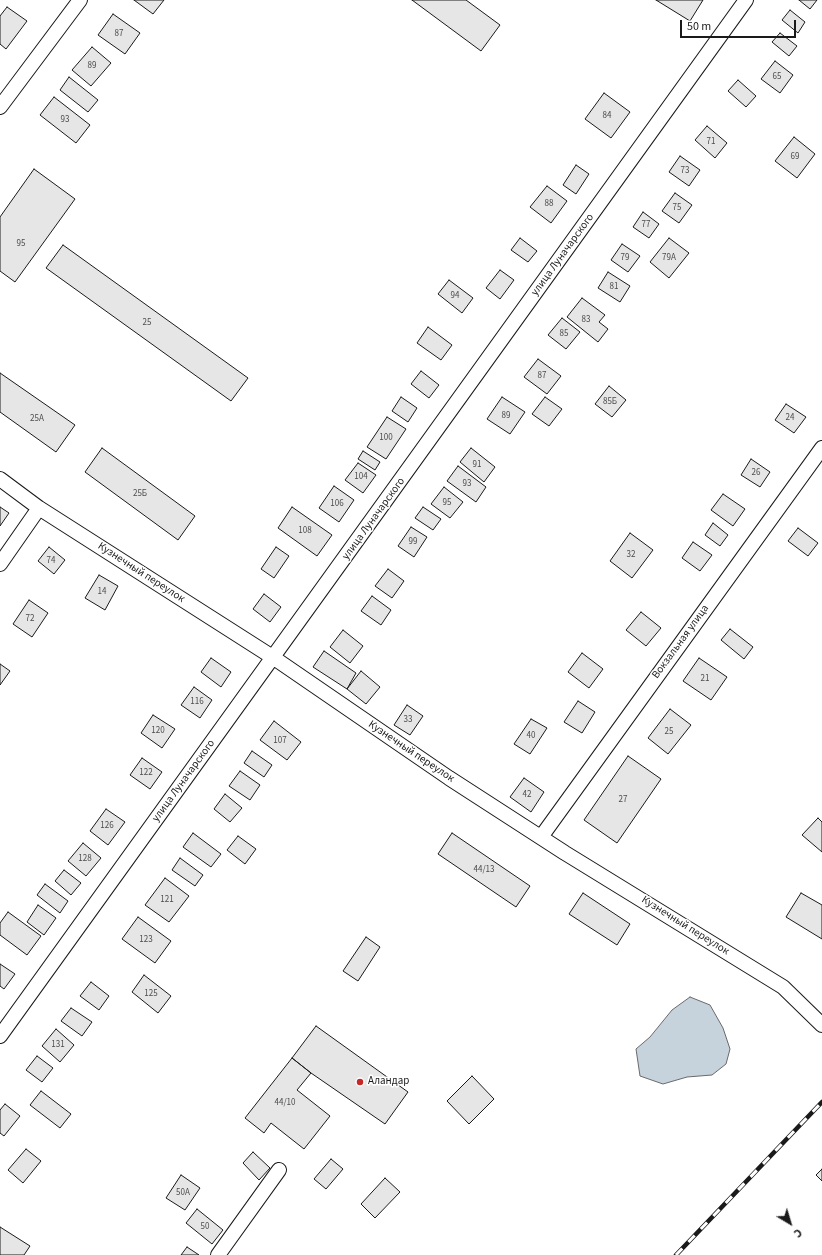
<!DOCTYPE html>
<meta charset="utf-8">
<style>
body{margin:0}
#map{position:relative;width:822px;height:1255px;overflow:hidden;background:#fff;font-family:"Source Sans 3",sans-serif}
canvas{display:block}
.north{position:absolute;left:770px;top:1203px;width:40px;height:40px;-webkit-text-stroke:3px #fff;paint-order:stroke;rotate:142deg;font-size:11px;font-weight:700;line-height:16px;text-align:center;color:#1a1a1a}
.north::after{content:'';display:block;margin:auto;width:14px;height:18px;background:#1a1a1a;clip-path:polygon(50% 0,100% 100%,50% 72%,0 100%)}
.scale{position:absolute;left:680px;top:20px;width:116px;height:18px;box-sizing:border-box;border:2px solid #1a1a1a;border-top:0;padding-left:5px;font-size:12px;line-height:14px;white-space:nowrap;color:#1a1a1a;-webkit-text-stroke:3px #fff;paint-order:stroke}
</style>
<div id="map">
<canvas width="822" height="1255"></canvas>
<div class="north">С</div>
<div class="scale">50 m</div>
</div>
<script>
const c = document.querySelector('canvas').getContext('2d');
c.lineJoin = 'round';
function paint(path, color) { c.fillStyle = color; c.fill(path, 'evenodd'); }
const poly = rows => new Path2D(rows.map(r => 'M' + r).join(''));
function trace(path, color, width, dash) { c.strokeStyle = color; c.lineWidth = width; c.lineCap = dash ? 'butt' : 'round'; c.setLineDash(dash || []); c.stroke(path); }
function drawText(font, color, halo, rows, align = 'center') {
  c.font = font + ' "Source Sans 3",sans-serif'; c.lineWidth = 3; c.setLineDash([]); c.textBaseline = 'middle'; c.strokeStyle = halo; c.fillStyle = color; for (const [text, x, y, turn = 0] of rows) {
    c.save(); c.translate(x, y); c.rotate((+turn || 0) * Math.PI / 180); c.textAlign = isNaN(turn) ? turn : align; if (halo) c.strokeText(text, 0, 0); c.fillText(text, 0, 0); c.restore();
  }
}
const water = poly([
 [690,997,710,1005,723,1028,730,1049,726,1064,712,1075,687,1077,663,1084,640,1076,636,1049,650,1037,672,1010,690,997]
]);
paint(water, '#c6d2dc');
trace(water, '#6a6a6a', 1);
const building = poly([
 [134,0,164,0,153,14,134,0],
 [412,0,466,0,500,25,481,51,412,0],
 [656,0,703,0,690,21,656,0],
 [799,0,817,0,810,9,799,0],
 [7,7,27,21,6,49,0,44,0,16,7,7],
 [790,10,805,22,798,33,782,20,790,10],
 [113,14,140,33,125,54,98,35,113,14],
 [780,33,797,46,789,56,772,42,780,33],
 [92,47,111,63,91,86,72,70,92,47],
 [775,61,793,75,780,93,761,79,775,61],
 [69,77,98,100,88,112,60,90,69,77],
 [738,80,756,96,746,107,728,91,738,80],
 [604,93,630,112,611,138,585,119,604,93],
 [54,97,90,125,76,143,40,115,54,97],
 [707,126,727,143,715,158,695,140,707,126],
 [794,137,815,154,797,178,775,161,794,137],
 [680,156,700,170,689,186,669,172,680,156],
 [576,165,589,174,576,194,563,185,576,165],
 [34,169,75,199,15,282,0,271,0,217,34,169],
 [547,186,567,201,551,223,530,207,547,186],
 [675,193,692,205,679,223,662,211,675,193],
 [643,212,659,224,649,238,633,227,643,212],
 [520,238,537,251,528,262,511,250,520,238],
 [669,238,689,253,669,278,650,262,669,238],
 [622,244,640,256,628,272,611,260,622,244],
 [63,245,248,378,231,401,46,268,63,245],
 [500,270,514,280,500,299,486,288,500,270],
 [608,272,630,286,620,302,598,288,608,272],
 [449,280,473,298,462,313,438,294,449,280],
 [582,298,605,315,599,322,608,329,598,342,567,317,582,298],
 [562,318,580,332,566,349,548,335,562,318],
 [428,327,452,345,441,360,417,343,428,327],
 [538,359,561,376,547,394,524,377,538,359],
 [421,371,439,385,429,398,411,384,421,371],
 [0,373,75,425,56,452,0,412,0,373],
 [609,386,626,400,612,417,595,404,609,386],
 [401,397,417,408,408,422,392,411,401,397],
 [502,397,525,412,510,434,487,419,502,397],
 [545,397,562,409,549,426,532,414,545,397],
 [786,404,806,417,794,433,775,420,786,404],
 [387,417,406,429,386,459,367,447,387,417],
 [102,448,195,516,178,540,85,472,102,448],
 [471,448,495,467,484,482,460,462,471,448],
 [363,451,380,462,375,470,358,459,363,451],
 [751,459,770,472,760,487,741,475,751,459],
 [358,463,376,475,363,493,345,480,358,463],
 [458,466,486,487,476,502,447,481,458,466],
 [334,486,354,500,339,522,319,508,334,486],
 [444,487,463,502,450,518,431,504,444,487],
 [723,494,745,509,733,526,711,510,723,494],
 [0,507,9,513,0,526,0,507],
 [292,507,332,535,317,556,278,528,292,507],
 [423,507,441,519,433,530,415,518,423,507],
 [713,523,728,535,720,546,705,535,713,523],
 [411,527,427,537,414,557,398,546,411,527],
 [798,528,818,543,808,556,788,541,798,528],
 [630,533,653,550,632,578,610,561,630,533],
 [693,542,712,555,700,571,682,558,693,542],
 [49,547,65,560,54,574,38,561,49,547],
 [276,547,289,556,274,578,261,569,276,547],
 [388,569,404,581,392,598,375,586,388,569],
 [99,575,118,586,105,610,85,598,99,575],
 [264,594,281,607,270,622,253,609,264,594],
 [372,596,391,610,381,625,361,611,372,596],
 [29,600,48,613,32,637,13,624,29,600],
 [641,612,661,628,646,646,626,630,641,612],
 [730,629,753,647,744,659,721,640,730,629],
 [343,630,363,646,350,663,330,647,343,630],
 [324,651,356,673,347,689,313,667,324,651],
 [582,653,603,669,589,688,568,672,582,653],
 [211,658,231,672,221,687,201,672,211,658],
 [699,658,727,677,711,700,683,681,699,658],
 [0,664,10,671,0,685,0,664],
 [361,671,380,687,366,704,347,689,361,671],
 [194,687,212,700,200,718,181,705,194,687],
 [578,701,595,712,582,733,564,722,578,701],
 [407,705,423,716,410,735,394,725,407,705],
 [670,709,691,725,668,754,648,738,670,709],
 [153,715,175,729,162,748,141,733,153,715],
 [531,719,547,728,530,754,514,744,531,719],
 [274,721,301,742,287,760,260,740,274,721],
 [252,751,272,765,264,777,244,763,252,751],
 [628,756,661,779,617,843,584,820,628,756],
 [142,758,162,772,150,789,130,775,142,758],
 [240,771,260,785,250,800,229,786,240,771],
 [524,778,544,792,531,812,510,797,524,778],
 [225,794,242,808,230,822,214,809,225,794],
 [106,809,125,822,108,845,90,831,106,809],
 [818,818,822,822,822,852,802,835,818,818],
 [193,833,221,854,211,867,183,847,193,833],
 [452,833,530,886,516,907,438,854,452,833],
 [238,836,256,849,245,864,227,850,238,836],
 [83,843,101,858,86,876,68,861,83,843],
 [180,858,203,875,195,886,172,870,180,858],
 [64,870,81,883,71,895,55,881,64,870],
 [165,878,189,896,169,922,145,905,165,878],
 [45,884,68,901,60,913,37,895,45,884],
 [583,893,630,924,617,945,569,914,583,893],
 [801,893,822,905,822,939,786,917,801,893],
 [38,905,56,918,44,935,27,922,38,905],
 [8,912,41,936,27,955,0,935,0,923,8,912],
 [138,917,171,941,155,963,122,939,138,917],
 [366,937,380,947,358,981,343,971,366,937],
 [0,964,15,974,4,989,0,986,0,964],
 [144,975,171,996,158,1013,132,992,144,975],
 [91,982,109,996,99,1010,80,996,91,982],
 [71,1008,92,1022,82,1036,61,1021,71,1008],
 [316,1026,408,1092,385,1124,311,1073,292,1058,316,1026],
 [56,1029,74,1045,60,1062,42,1046,56,1029],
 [37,1056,53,1068,42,1082,26,1070,37,1056],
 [292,1058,311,1073,297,1090,330,1116,304,1149,271,1123,264,1133,245,1118,292,1058],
 [472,1076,494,1099,469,1124,447,1101,472,1076],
 [41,1091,71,1114,60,1128,30,1105,41,1091],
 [5,1104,20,1116,4,1136,0,1133,0,1110,5,1104],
 [26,1149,41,1161,23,1183,8,1170,26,1149],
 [253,1152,270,1168,259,1180,243,1163,253,1152],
 [331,1159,343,1169,326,1189,314,1179,331,1159],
 [822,1169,822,1181,816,1175,822,1169],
 [181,1175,200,1188,185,1210,166,1198,181,1175],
 [385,1178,400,1192,375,1218,361,1204,385,1178],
 [197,1209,223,1230,212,1244,186,1223,197,1209],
 [0,1227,30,1246,24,1255,0,1255,0,1227],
 [187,1247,199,1255,181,1255,187,1247]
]);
paint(building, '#e6e6e6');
trace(building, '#1a1a1a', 1);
const minor = poly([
 [0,107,80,0],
 [0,479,39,508,274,658,449,778,565,853,783,987,822,1025],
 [0,564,39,508],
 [541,837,822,448],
 [0,1036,746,0],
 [218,1255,279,1170]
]);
trace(minor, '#1a1a1a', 16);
trace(minor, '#fff', 14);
const rail = poly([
 [676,1255,822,1102]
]);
trace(rail, '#1a1a1a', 4.5);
trace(rail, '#fff', 3, [9]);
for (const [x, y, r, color] of [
 [360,1082,4,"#c62828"]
]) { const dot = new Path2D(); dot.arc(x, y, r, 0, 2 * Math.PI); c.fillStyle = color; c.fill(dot); trace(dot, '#fff', 1.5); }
drawText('9px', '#4d4d4d', null, [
 ["87",119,34],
 ["89",92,66],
 ["65",777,77],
 ["84",607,116],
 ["93",65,120],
 ["71",711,142],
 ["69",795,157],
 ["73",685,171],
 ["88",549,204],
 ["75",677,208],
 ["77",646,225],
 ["95",21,244],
 ["79",625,258],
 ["79А",669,258],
 ["81",614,287],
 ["94",455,296],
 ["83",586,320],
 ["25",147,323],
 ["85",564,334],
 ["87",542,376],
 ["85Б",610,402],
 ["89",506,416],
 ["24",790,418],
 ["25А",37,419],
 ["100",386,438],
 ["91",477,465],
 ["26",756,473],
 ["104",361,477],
 ["93",467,484],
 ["25Б",140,494],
 ["95",447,503],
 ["106",337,504],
 ["108",305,531],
 ["99",413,542],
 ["32",631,555],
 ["74",51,561],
 ["14",102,592],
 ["72",30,619],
 ["21",705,679],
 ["116",197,702],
 ["33",408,720],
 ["120",158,731],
 ["25",669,732],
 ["40",531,736],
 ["107",280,741],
 ["122",146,773],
 ["42",527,795],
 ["27",623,800],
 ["126",107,826],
 ["128",85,859],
 ["44/13",484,870],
 ["121",167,900],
 ["123",146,940],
 ["125",151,994],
 ["131",58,1045],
 ["44/10",285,1103],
 ["50А",183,1193],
 ["50",205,1227]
]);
drawText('11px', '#1a1a1a', '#fff', [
 ["улица Луначарского",563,255,-54],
 ["улица Луначарского",374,519,-54],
 ["Кузнечный переулок",141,573,33],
 ["Вокзальная улица",681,642,-54],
 ["Кузнечный переулок",411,752,34],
 ["улица Луначарского",184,781,-54],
 ["Кузнечный переулок",685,926,32]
]);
drawText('11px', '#1a1a1a', '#fff', [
 ["Аландар",368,1082]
], 'left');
</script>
